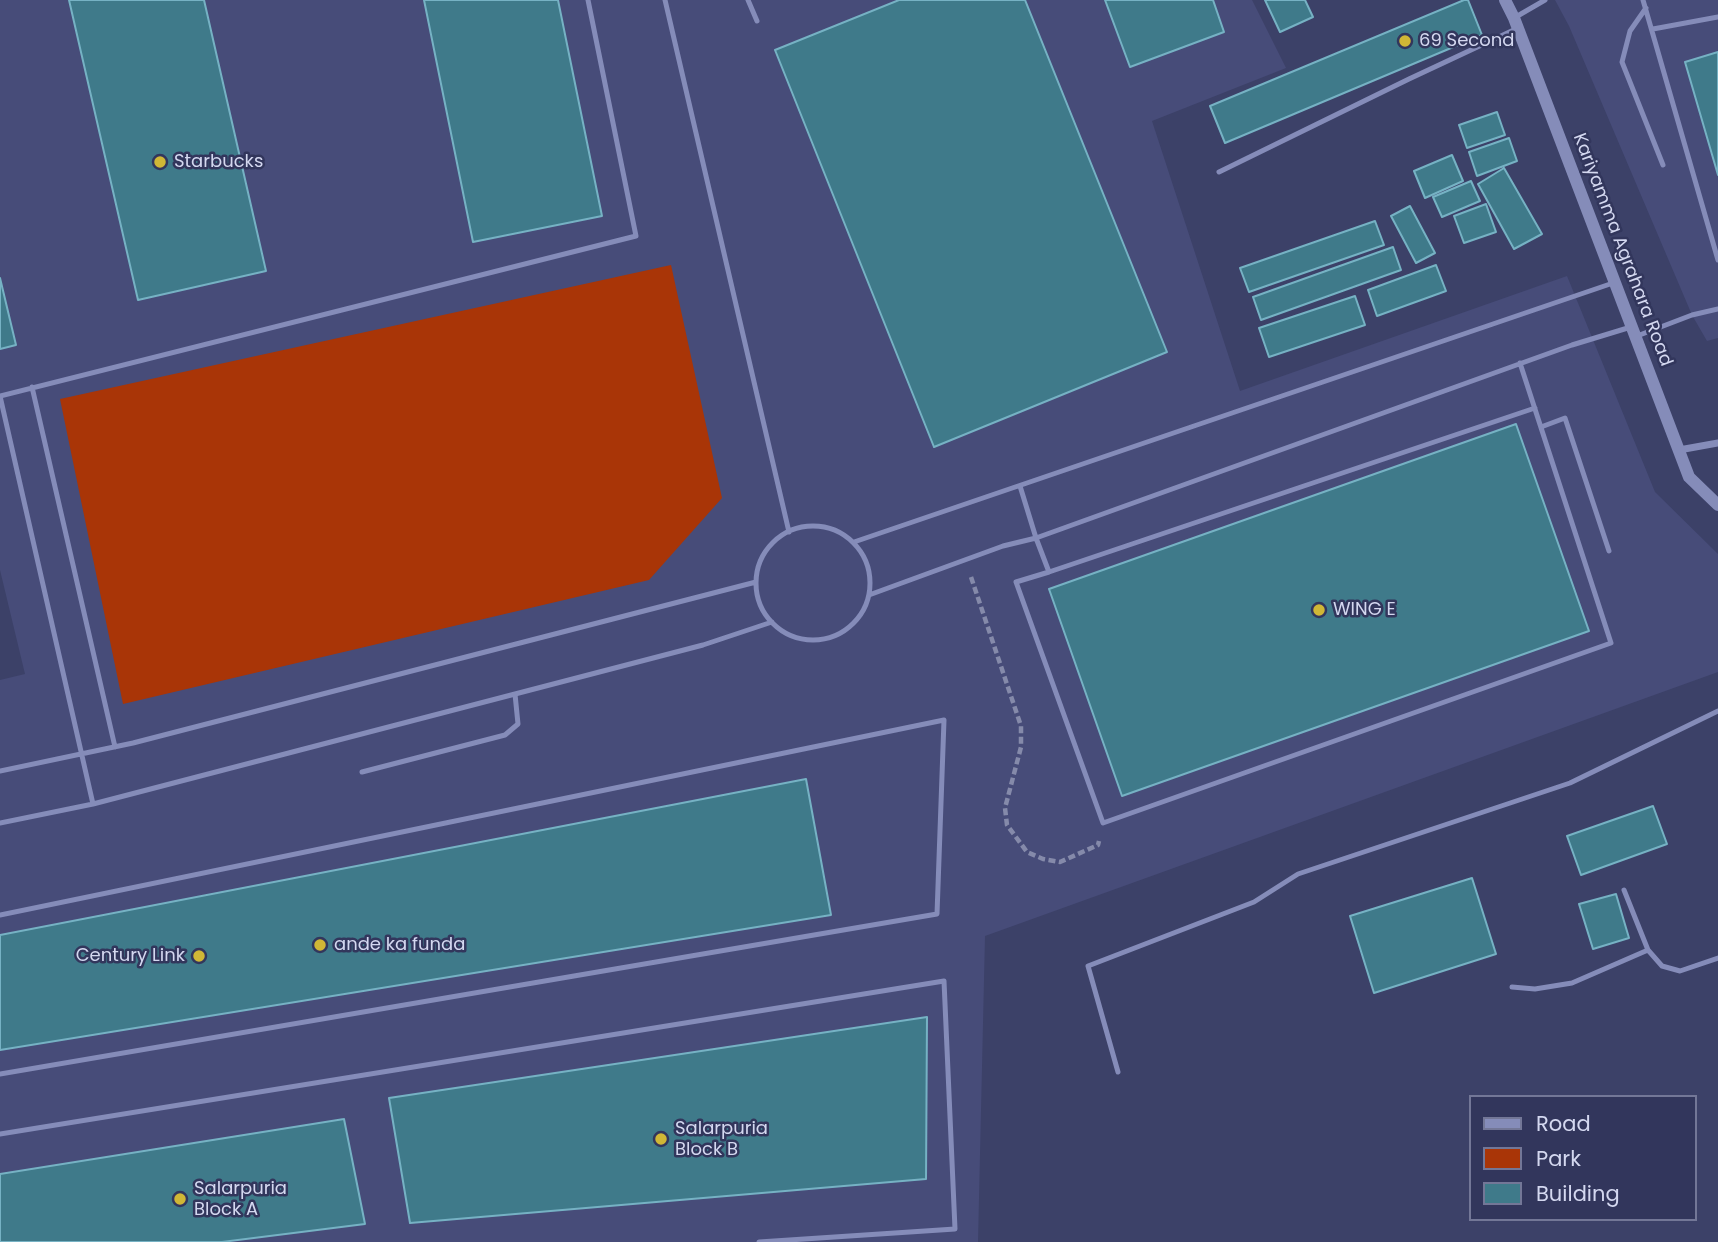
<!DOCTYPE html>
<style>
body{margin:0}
#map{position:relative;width:1718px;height:1242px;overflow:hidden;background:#3c4168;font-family:Poppins,sans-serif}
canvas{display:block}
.legend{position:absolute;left:1469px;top:1095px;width:228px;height:126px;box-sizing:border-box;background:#32365c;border:2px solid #737797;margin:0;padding:9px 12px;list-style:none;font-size:21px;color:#d4d8f0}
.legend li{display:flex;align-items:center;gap:14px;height:35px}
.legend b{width:35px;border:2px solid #737797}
</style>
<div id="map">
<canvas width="1718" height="1242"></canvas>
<ul class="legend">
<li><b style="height:9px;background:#858cb9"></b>Road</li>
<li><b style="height:19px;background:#a93507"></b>Park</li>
<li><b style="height:19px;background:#3f7a8a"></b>Building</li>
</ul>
</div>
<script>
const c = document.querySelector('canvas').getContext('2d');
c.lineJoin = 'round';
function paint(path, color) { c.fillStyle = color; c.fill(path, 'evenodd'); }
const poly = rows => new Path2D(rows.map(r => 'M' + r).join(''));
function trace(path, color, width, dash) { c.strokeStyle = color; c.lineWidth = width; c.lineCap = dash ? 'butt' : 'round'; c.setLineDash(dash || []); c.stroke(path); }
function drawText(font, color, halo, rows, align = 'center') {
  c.font = font + ' Poppins,sans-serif'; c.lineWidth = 5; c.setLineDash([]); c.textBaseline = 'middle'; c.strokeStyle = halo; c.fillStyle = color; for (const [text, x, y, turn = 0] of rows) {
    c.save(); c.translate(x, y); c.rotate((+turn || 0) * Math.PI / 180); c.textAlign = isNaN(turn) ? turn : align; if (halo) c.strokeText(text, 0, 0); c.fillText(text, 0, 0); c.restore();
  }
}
paint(poly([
 [0,0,1252,0,1286,68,1152,121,1240,391,1567,276,1655,492,1718,554,1718,672,985,936,978,1242,0,1242,0,680,25,674,0,570],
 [1555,0,1718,0,1718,338,1707,341,1692,315,1569,26]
]), '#474c79');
paint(poly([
 [671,265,722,498,649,580,123,704,60,399]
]), '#a93507');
const building = poly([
 [69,0,204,0,266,271,138,300,69,0],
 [424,0,558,0,602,216,473,242,424,0],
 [899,0,1025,0,1167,352,934,447,775,50,899,0],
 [1105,0,1213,0,1224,32,1130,67,1105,0],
 [1265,0,1305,0,1313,17,1280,32,1265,0],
 [1464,0,1468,0,1482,35,1225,143,1210,106,1464,0],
 [1718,52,1718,175,1685,62,1718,52],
 [1497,112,1505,135,1467,148,1459,125,1497,112],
 [1509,138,1517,161,1477,176,1469,152,1509,138],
 [1452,155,1463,181,1425,198,1414,171,1452,155],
 [1504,168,1542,234,1514,249,1478,184,1504,168],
 [1471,181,1480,201,1442,217,1433,197,1471,181],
 [1486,204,1496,232,1464,243,1454,216,1486,204],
 [1410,206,1435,253,1416,263,1391,216,1410,206],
 [1375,221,1384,245,1249,292,1240,268,1375,221],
 [1393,247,1401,270,1261,320,1253,297,1393,247],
 [1436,265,1446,291,1377,316,1368,290,1436,265],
 [0,278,16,345,0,349,0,278],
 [1355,296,1365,325,1269,357,1259,328,1355,296],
 [1516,424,1589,631,1122,796,1049,589,1516,424],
 [806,779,831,915,0,1050,0,935,806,779],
 [1653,806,1667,844,1581,875,1567,836,1653,806],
 [1472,878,1496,954,1374,993,1350,916,1472,878],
 [1616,894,1629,938,1593,949,1579,904,1616,894],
 [927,1017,926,1179,410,1223,389,1098,927,1017],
 [344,1119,365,1224,222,1242,0,1242,0,1174,344,1119]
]);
paint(building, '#3f7a8a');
trace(building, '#76b2c4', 2);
trace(poly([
 [971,577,1021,726,1021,747,1005,808,1007,825,1027,852,1043,859,1060,862,1098,845,1099,841]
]), '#858aaa', 4.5, [7, 3.5]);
trace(poly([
 [665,0,789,532],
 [748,0,757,21],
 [1643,0,1718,260],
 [1646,8,1630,31,1622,62,1663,165],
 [1514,18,1545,0],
 [1653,29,1718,17],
 [1219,172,1409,79,1518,28],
 [1637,336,1692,315,1718,309],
 [32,387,115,747],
 [0,396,636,236,588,0],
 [0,396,93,804],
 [1541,427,1565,418,1609,551],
 [1020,486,1036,538,1049,572,1535,408],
 '756 583a57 57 0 1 1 114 0a57 57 0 1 1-114 0Z',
 [854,542,1616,282],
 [1049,572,1016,582,1103,823,1611,643,1520,363],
 [869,595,1003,546,1036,538,1572,345,1631,327],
 [0,771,133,743,756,582],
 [362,772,505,735,518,724,515,694],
 [0,823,93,804,703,645,772,622],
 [1624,890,1648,950,1662,966,1680,971,1718,958],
 [0,915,944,720,937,914,0,1074],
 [1512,987,1535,989,1572,983,1648,950],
 [1118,1072,1088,966,1254,902,1298,874,1570,783,1718,711],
 [0,1134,944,981,955,1229,759,1242]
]), '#858cb9', 5);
trace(poly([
 [1679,450,1718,443]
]), '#858cb9', 7);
trace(poly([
 [1505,0,1514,18,1689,477,1718,505]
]), '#858cb9', 12);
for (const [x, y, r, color] of [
 [1405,41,7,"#d0b736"],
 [160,162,7,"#d0b736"],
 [1319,610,7,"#d0b736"],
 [320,945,7,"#d0b736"],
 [199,956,7,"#d0b736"],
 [661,1139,7,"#d0b736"],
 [180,1199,7,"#d0b736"]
]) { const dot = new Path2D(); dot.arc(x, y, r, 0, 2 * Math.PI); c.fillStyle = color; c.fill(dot); trace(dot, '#32365c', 2.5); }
drawText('18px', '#d4d8f0', '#32365c', [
 ["69 Second",1419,41],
 ["Starbucks",174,162],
 ["WING E",1333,610],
 ["ande ka funda",334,945],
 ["Century Link",185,956,"right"],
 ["Salarpuria",675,1129],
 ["Block B",675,1150],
 ["Salarpuria",194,1189],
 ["Block A",194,1210]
], 'left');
drawText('18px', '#d4d8f0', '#32365c', [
 ["Kariyamma Agrahara Road",1622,250,69]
]);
</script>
